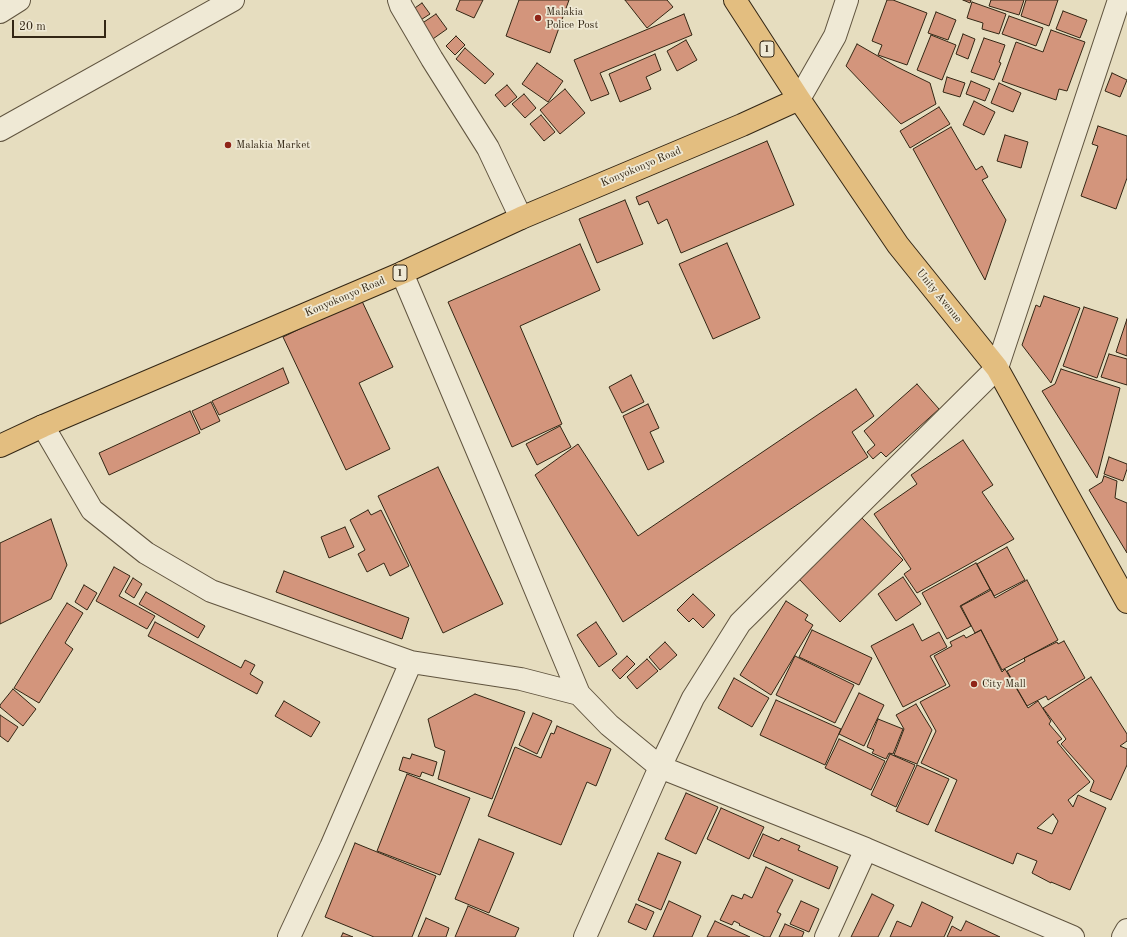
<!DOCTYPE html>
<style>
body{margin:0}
#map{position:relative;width:1127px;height:937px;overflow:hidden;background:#e6ddbf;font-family:"Old Standard TT",serif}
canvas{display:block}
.scale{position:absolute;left:12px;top:20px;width:94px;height:18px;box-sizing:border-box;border:2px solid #332614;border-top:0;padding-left:5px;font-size:12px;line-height:14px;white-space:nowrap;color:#332614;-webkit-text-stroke:3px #efe9d5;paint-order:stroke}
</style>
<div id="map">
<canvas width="1127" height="937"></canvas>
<div class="scale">20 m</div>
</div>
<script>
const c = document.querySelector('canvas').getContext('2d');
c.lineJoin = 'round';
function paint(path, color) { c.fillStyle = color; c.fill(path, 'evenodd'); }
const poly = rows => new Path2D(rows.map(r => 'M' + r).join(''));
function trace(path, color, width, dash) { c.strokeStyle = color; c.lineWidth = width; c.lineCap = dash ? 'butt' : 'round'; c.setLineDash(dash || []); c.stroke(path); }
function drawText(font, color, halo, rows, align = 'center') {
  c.font = font + ' "Old Standard TT",serif'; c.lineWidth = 3.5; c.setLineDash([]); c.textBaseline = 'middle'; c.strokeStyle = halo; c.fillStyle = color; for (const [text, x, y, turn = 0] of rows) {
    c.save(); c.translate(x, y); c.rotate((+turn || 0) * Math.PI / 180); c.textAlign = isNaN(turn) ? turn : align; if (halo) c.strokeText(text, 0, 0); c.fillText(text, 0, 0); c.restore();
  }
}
const building = poly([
 [460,0,483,0,474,18,456,10,460,0],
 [519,0,569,0,550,53,506,36,519,0],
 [625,0,667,0,673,7,647,28,625,0],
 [887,0,893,0,927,13,907,65,878,55,882,45,872,41,887,0],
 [963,0,971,0,970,3,963,0],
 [991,0,1024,0,1019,15,989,6,991,0],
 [1026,0,1058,0,1049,26,1021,16,1026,0],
 [972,2,1006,14,999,34,982,29,983,23,967,18,972,2],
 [422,3,430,14,416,23,409,12,422,3],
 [1063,11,1087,20,1080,38,1056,29,1063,11],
 [936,12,956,20,948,40,928,33,936,12],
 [436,14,447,29,430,41,418,26,436,14],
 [684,14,692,35,600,73,609,94,591,101,574,60,684,14],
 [1009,16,1043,28,1036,46,1002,34,1009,16],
 [1051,30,1085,42,1067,91,1059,89,1056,100,1002,81,1016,42,1043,52,1051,30],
 [963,34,975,39,968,59,956,54,963,34],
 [931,35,956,45,942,80,917,70,931,35],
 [456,36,465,45,455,55,446,46,456,36],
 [984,38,1005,45,999,62,1001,63,994,80,971,72,984,38],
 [686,40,697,60,677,71,667,51,686,40],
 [857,44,897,67,930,83,936,104,901,124,846,66,857,44],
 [465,48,494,74,485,84,456,59,465,48],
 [655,54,661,70,646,77,651,89,620,102,609,74,655,54],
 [537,63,563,81,548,102,522,84,537,63],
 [1112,73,1127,80,1120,97,1105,91,1112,73],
 [947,77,965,83,960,97,943,92,947,77],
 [971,81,990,89,985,101,966,94,971,81],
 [999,83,1021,93,1013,112,991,103,999,83],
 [507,85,517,97,505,107,495,95,507,85],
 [565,89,585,113,560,134,540,110,565,89],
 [524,94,536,108,525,118,512,104,524,94],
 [974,101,995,112,984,135,963,125,974,101],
 [939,107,950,124,910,148,900,131,939,107],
 [541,115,555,132,544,141,530,124,541,115],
 [1098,126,1127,136,1127,178,1116,209,1081,196,1098,146,1092,144,1098,126],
 [951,127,976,170,982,166,988,177,982,180,1006,220,985,280,913,149,951,127],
 [1005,135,1028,142,1021,168,997,161,1005,135],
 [767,141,794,205,681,253,667,219,658,224,648,201,639,205,636,197,767,141],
 [625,200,643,244,597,263,579,219,625,200],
 [727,243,760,318,713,339,679,264,727,243],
 [580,244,600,290,520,326,562,424,512,447,448,302,580,244],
 [1044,296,1080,308,1051,383,1022,345,1036,305,1040,307,1044,296],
 [361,299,393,367,359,383,390,449,346,470,283,337,361,299],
 [1084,307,1118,318,1097,378,1063,366,1084,307],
 [1127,319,1127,356,1116,352,1127,319],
 [1109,354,1127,359,1127,385,1101,377,1109,354],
 [283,368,289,383,219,415,212,401,283,368],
 [1061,369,1120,388,1097,478,1042,391,1055,384,1061,369],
 [631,375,644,402,622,413,609,387,631,375],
 [917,384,939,409,886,457,881,452,873,459,867,452,875,445,864,431,917,384],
 [856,389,874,416,852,432,868,457,623,622,535,475,578,444,638,536,856,389],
 [211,402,220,421,201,430,192,411,211,402],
 [648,404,659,428,650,432,664,462,648,470,623,416,648,404],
 [190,411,200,433,109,475,99,453,190,411],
 [560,426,571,447,537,465,526,444,560,426],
 [963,440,993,485,982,492,1014,539,917,593,904,574,911,569,874,514,917,484,911,475,963,440],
 [1109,457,1127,464,1127,469,1123,481,1104,474,1109,457],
 [438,467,503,604,443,633,378,496,438,467],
 [1104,476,1117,481,1115,498,1127,503,1127,553,1089,490,1102,482,1104,476],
 [368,510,371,515,381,510,409,566,390,576,384,563,367,572,358,554,365,550,350,520,368,510],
 [861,517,903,560,840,622,799,579,861,517],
 [51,519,67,565,51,599,0,624,0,543,51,519],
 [345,527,354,547,329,558,321,537,345,527],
 [1007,547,1025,580,994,596,977,564,1007,547],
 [976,563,990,589,960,606,971,626,947,639,922,593,976,563],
 [114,567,130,576,119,596,155,616,147,629,96,601,114,567],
 [284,571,409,618,402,639,276,592,284,571],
 [903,577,921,604,896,621,878,594,903,577],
 [133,578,142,584,134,598,125,592,133,578],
 [1027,580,1058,640,1002,670,981,630,975,633,961,606,991,590,995,598,1027,580],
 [84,585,97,593,87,610,75,602,84,585],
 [146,592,205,626,198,638,139,604,146,592],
 [693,594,715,615,703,628,693,618,689,622,677,610,693,594],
 [786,601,808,615,805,620,813,625,771,695,740,675,786,601],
 [67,603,83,613,65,643,73,649,39,703,14,688,67,603],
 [155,622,241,668,245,660,255,665,250,674,263,682,257,694,148,636,155,622],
 [596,622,617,654,599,667,577,635,596,622],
 [913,624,922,641,939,632,947,647,930,656,946,685,903,707,871,646,913,624],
 [812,630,872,658,859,685,799,657,812,630],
 [981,630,1002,672,1005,669,1028,708,1038,701,1051,721,1049,724,1062,739,1057,742,1090,782,1068,800,1073,807,1078,795,1106,808,1070,890,1051,882,1051,883,1032,873,1037,861,1017,853,1013,864,935,831,957,780,921,763,936,731,920,702,950,686,934,656,952,646,950,642,964,635,966,638,981,630],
 [1053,814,1058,821,1052,834,1037,828,1053,814],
 [1064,641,1085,678,1048,700,1046,696,1027,706,1007,671,1025,661,1024,658,1057,642,1058,644,1064,641],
 [665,642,677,655,660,670,649,657,665,642],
 [627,656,635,664,620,679,612,670,627,656],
 [795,656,854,685,835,723,776,695,795,656],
 [647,659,658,671,637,689,627,677,647,659],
 [1091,677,1127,734,1127,741,1120,746,1127,749,1127,765,1111,800,1090,791,1094,781,1061,744,1066,739,1043,708,1091,677],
 [734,678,769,698,752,727,718,708,734,678],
 [13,689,36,709,23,726,0,707,0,705,13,689],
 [859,693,884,705,864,746,839,734,859,693],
 [475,694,525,712,492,799,438,779,445,751,435,747,428,719,475,694],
 [776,700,841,729,825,765,760,735,776,700],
 [284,701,320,722,311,737,275,716,284,701],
 [916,704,932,730,917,764,894,755,904,729,896,715,916,704],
 [533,713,552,721,537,754,519,745,533,713],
 [0,715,18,727,8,742,0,736,0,715],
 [878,719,903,729,893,754,889,753,886,759,872,753,874,750,867,747,878,719],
 [557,726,611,749,596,786,587,782,561,845,488,816,515,747,541,758,551,733,554,734,557,726],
 [839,739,885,761,871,790,825,768,839,739],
 [412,754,437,762,433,776,422,772,420,777,399,770,403,757,410,759,412,754],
 [890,754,915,765,896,807,871,795,890,754],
 [917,765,949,779,928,825,896,811,917,765],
 [407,774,470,798,440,875,377,851,407,774],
 [686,793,718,807,696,854,665,839,686,793],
 [721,808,764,827,749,859,707,839,721,808],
 [763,834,779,841,781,838,800,846,798,850,838,867,829,889,753,856,763,834],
 [479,839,514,853,489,913,455,899,479,839],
 [355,843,436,876,412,937,374,937,325,917,355,843],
 [658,853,681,862,661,910,638,900,658,853],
 [766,867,793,880,777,912,781,914,770,937,765,937,739,925,740,924,734,921,732,925,720,920,732,895,742,899,744,894,752,898,766,867],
 [872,894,894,905,878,937,851,937,872,894],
 [669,901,701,916,692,937,653,937,669,901],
 [801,901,819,909,809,932,790,924,801,901],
 [922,902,953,917,944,937,890,937,897,921,911,927,922,902],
 [636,904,654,912,646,930,628,922,636,904],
 [468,906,519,928,515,937,455,937,468,906],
 [426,918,449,928,446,937,418,937,426,918],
 [715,921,750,937,707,937,715,921],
 [966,921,1000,937,947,937,952,926,961,931,966,921],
 [785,924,804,932,802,937,779,937,785,924],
 [343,933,353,937,341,937,343,933]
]);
paint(building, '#d3957c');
trace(building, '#332614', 1);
const street = poly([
 [399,0,401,6,432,59,488,148,521,218],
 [0,12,19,0],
 [799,99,835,36,847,0],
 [0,130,233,0],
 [402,273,494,490,579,694,609,725,660,767,866,849,1073,937],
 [43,426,92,510,146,553,211,591,411,662,521,679,579,694],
 [289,937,331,847,411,662],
 [585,937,660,767,693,698,740,623,997,368,1119,0],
 [826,937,866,849],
 [1123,937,1127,930]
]);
const primary = poly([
 [735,0,799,99,898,245,997,368,1127,602],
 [0,446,43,426,402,273,521,218,742,125,799,99]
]);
trace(street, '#60543f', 24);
trace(primary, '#332614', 24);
trace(street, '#efe9d5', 22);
trace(primary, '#e3be80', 22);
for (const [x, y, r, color] of [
 [538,18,4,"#8f2418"],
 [228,145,4,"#8f2418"],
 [974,684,4,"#8f2418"]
]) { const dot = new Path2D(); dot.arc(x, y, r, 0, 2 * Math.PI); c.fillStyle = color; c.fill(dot); trace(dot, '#efe9d5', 1.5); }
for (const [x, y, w] of [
 [767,49,14],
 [400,273,14]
]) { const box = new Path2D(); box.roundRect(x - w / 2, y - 8, w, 16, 3); c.fillStyle = '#efe9d5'; c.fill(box); trace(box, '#332614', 1); }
drawText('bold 10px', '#332614', null, [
 ["1",767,49],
 ["1",400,273]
]);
drawText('11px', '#332614', '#efe9d5', [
 ["Malakia",546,12],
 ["Police Post",546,25],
 ["Malakia Market",236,145],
 ["City Mall",982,684]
], 'left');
drawText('11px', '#332614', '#efe9d5', [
 ["Konyokonyo Road",641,167,-23],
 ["Unity Avenue",939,296,51],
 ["Konyokonyo Road",345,297,-23]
]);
</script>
